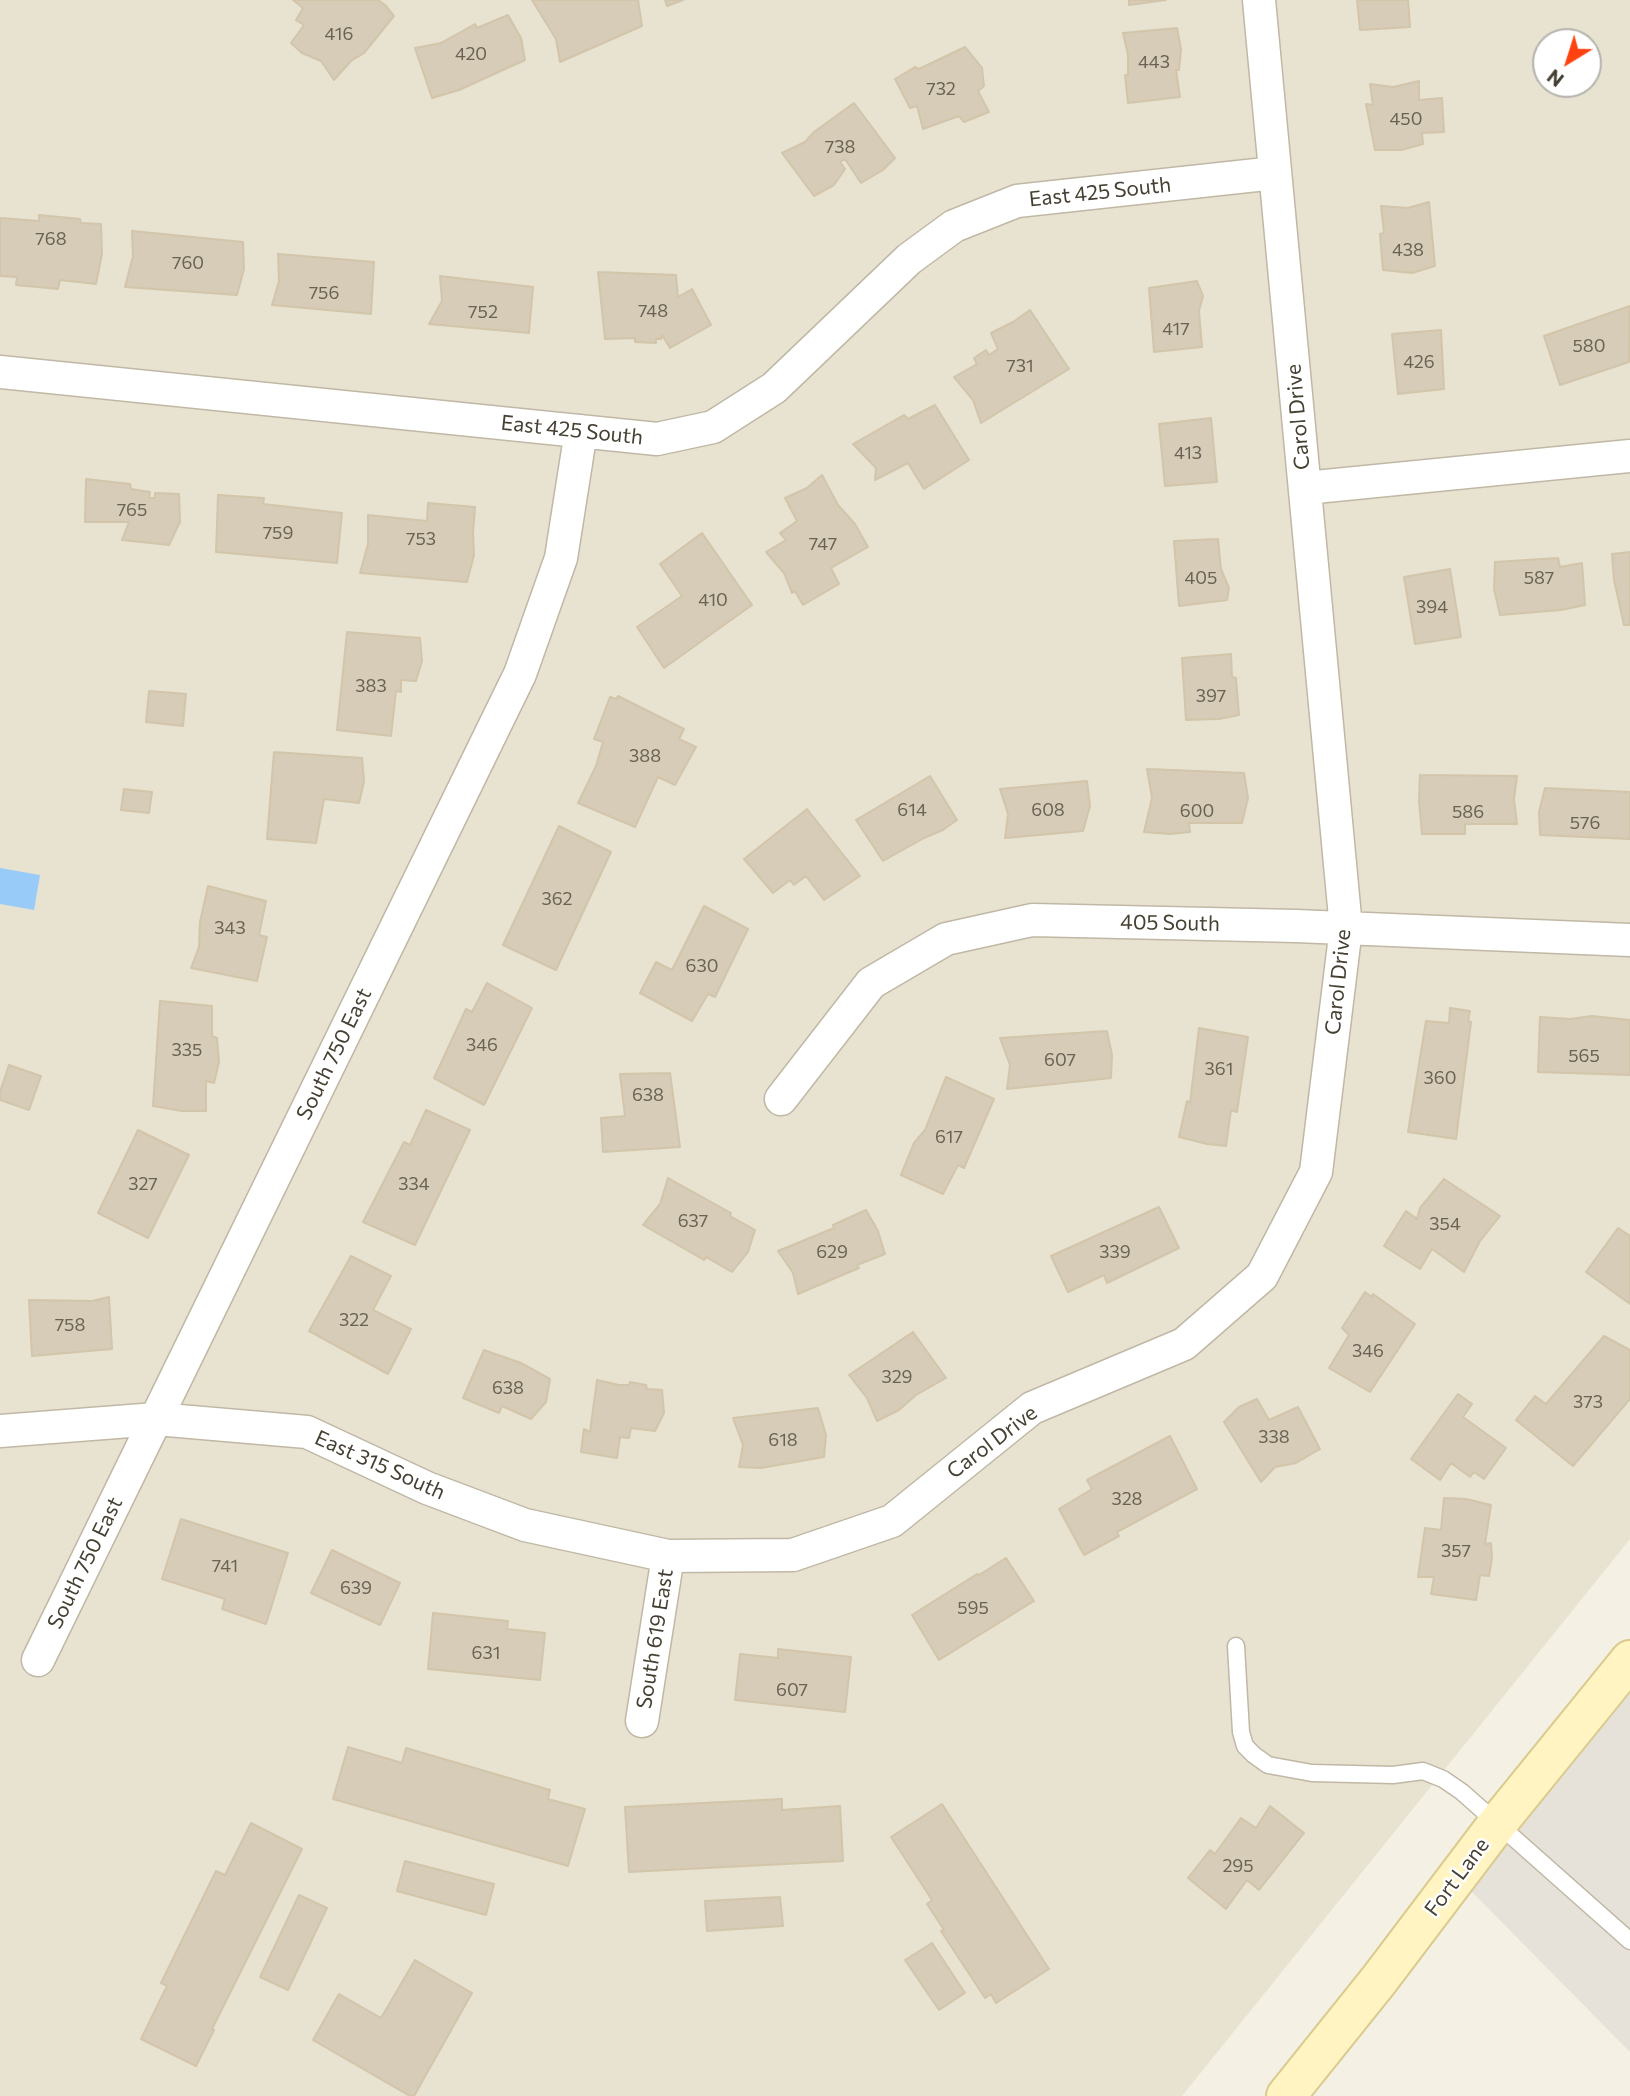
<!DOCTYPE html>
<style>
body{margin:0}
#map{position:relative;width:1630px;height:2096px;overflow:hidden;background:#f4f0e3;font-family:Commissioner,sans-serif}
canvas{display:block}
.north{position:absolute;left:1532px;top:28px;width:70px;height:70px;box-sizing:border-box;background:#fff;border:2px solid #b5b3ad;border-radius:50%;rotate:218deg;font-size:19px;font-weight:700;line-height:28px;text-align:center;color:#464033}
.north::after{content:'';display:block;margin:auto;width:24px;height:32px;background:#ff420f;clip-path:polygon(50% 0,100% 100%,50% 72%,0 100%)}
</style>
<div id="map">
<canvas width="1630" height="2096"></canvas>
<div class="north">N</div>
</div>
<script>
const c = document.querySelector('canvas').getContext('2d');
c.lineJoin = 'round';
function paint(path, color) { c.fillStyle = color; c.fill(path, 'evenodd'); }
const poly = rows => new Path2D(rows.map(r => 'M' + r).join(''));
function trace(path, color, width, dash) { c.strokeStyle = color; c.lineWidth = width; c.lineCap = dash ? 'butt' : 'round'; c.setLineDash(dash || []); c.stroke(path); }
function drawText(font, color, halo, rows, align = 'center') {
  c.font = font + ' Commissioner,sans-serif'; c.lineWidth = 5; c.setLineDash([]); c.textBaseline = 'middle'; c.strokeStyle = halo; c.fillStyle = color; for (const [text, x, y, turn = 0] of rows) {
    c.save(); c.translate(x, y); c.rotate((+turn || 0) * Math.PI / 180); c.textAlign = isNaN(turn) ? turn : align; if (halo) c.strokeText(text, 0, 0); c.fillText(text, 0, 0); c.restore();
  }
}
paint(poly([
 [0,0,1630,0,1630,1539,1182,2096,0,2096],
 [1546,42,1588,42,1588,84,1546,84]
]), '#e8e2d1');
paint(poly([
 [1627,1692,1630,1695,1630,2052,1471,1891]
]), '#e6e1d9');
paint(poly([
 [0,868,40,875,34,910,0,904]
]), '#98cbf8');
const building = poly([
 [293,0,378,0,385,5,394,16,364,53,351,61,334,80,321,61,302,53,291,43,304,25,296,20,303,8,293,0],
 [532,0,638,0,642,26,560,62,556,39,532,0],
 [665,0,683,0,667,6,665,0],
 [1129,0,1166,0,1129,5,1129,0],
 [1357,0,1408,0,1410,27,1360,30,1357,0],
 [508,15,521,38,525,60,459,90,432,98,415,48,441,43,475,24,477,28,508,15],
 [1177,28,1181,49,1179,70,1176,70,1180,97,1128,103,1125,75,1128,75,1128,55,1123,33,1177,28],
 [965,47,982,68,984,86,978,91,989,112,964,122,959,116,923,129,917,106,910,108,895,79,915,67,919,69,965,47],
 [1419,81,1419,100,1442,98,1444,132,1422,133,1423,144,1401,150,1375,150,1366,104,1373,105,1370,84,1393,87,1419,81],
 [854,103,895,158,883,170,861,183,845,159,840,162,845,169,834,185,814,196,782,153,805,142,814,132,854,103],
 [1429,202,1435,266,1412,273,1383,270,1380,234,1384,233,1381,206,1408,208,1429,202],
 [39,215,80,219,81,223,101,224,102,254,96,284,60,280,58,289,16,285,17,277,0,276,0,218,39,221,39,215],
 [132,231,243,242,244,269,237,295,125,287,133,256,132,231],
 [278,254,374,262,371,314,272,305,279,281,278,254],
 [598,272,676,275,678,297,692,289,711,325,670,348,662,335,661,339,656,339,656,343,635,342,635,338,605,339,598,272],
 [440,276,533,287,529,333,429,324,442,301,440,276],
 [1197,281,1203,296,1199,311,1202,347,1154,352,1149,288,1197,281],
 [1630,306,1629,362,1560,385,1544,336,1630,306],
 [1030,310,1069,369,981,423,973,400,954,377,977,364,974,358,986,350,989,355,998,349,991,333,1013,322,1030,310],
 [1441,330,1444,389,1398,394,1392,334,1441,330],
 [935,405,969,460,924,489,908,463,875,480,876,468,853,444,904,415,908,419,935,405],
 [1211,418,1217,482,1165,486,1159,424,1211,418],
 [822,475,838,505,855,524,868,547,831,568,839,584,803,605,795,591,792,593,784,573,766,552,786,540,780,533,797,521,785,498,807,488,822,475],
 [86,479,130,484,131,489,150,492,149,498,155,498,155,493,179,494,180,522,169,545,122,540,129,522,85,522,86,479],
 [218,495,264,498,263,504,342,513,337,563,216,552,218,495],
 [428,503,475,507,473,533,474,555,467,582,360,573,368,544,368,515,427,521,428,503],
 [702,533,752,605,664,668,637,627,682,596,660,564,702,533],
 [1218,539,1221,569,1229,588,1227,600,1179,606,1174,541,1218,539],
 [1630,552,1630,625,1624,625,1614,580,1612,554,1630,552],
 [1558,558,1560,567,1582,563,1585,605,1561,610,1500,615,1494,589,1495,562,1558,558],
 [1450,569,1461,637,1415,644,1404,577,1450,569],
 [347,632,420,638,422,661,416,681,401,680,401,692,396,691,391,736,337,730,347,632],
 [1231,654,1232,677,1236,678,1239,715,1219,719,1186,720,1182,658,1231,654],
 [149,691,186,694,183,726,146,722,149,691],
 [618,696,684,729,679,739,696,747,675,785,658,777,635,827,578,803,596,766,603,742,594,739,610,697,616,699,618,696],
 [274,752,362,758,364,782,359,803,324,799,316,843,267,839,274,752],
 [1147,769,1244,773,1248,798,1242,823,1189,823,1190,832,1170,834,1144,832,1152,798,1147,769],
 [1420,775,1517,776,1514,799,1517,824,1465,824,1465,834,1422,834,1419,801,1420,775],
 [930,776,957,820,943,830,924,838,883,861,856,820,930,776],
 [1087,781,1090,806,1083,831,1005,838,1008,814,1000,789,1087,781],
 [1545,788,1630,792,1630,839,1540,835,1539,812,1545,788],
 [124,789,152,792,149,813,121,810,124,789],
 [807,809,860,876,824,900,806,876,794,885,790,880,773,893,744,859,807,809],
 [559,826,611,852,556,970,503,945,559,826],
 [208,886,266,901,259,935,267,937,257,981,191,968,199,947,200,922,208,886],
 [704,906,748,929,715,997,708,994,692,1021,640,993,656,962,672,970,704,906],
 [487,983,532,1008,484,1105,434,1078,466,1009,472,1012,487,983],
 [160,1001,212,1006,212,1036,217,1038,219,1062,214,1083,206,1081,206,1111,182,1111,153,1106,160,1001],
 [1450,1008,1470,1011,1468,1021,1471,1022,1456,1139,1408,1132,1426,1021,1449,1023,1450,1008],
 [1592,1016,1630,1020,1630,1075,1538,1072,1540,1017,1570,1019,1592,1016],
 [1199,1028,1248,1037,1237,1112,1231,1110,1226,1146,1207,1144,1179,1137,1187,1101,1190,1103,1199,1028],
 [1107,1031,1112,1055,1111,1078,1007,1089,1010,1065,1000,1038,1107,1031],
 [9,1065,41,1076,29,1110,0,1100,0,1092,9,1065],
 [670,1073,680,1147,603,1152,601,1118,625,1116,620,1074,670,1073],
 [946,1077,994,1099,964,1168,958,1165,943,1194,901,1175,914,1143,925,1130,946,1077],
 [426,1110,470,1130,415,1245,363,1222,404,1142,410,1145,426,1110],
 [138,1130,189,1155,148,1238,98,1213,138,1130],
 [668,1178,731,1213,730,1216,755,1230,748,1252,732,1272,706,1257,704,1260,643,1225,660,1204,668,1178],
 [1444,1179,1500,1216,1480,1241,1464,1272,1432,1249,1420,1269,1384,1246,1406,1211,1417,1219,1420,1208,1444,1179],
 [1159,1207,1179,1248,1107,1283,1104,1275,1068,1292,1051,1256,1159,1207],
 [866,1210,878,1231,885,1254,857,1265,859,1268,798,1294,793,1273,778,1251,834,1228,833,1225,866,1210],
 [1618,1228,1630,1236,1630,1304,1586,1272,1618,1228],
 [351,1256,391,1276,373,1310,411,1329,388,1374,309,1331,351,1256],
 [1365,1292,1372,1297,1373,1294,1415,1324,1370,1392,1329,1368,1349,1335,1342,1328,1365,1292],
 [109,1297,112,1349,32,1356,29,1300,92,1301,109,1297],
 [913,1332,946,1378,916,1395,899,1410,877,1421,867,1398,849,1375,913,1332],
 [1604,1336,1630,1350,1630,1399,1573,1466,1516,1420,1535,1396,1546,1404,1604,1336],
 [484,1350,521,1363,550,1379,546,1402,531,1419,502,1406,499,1413,463,1398,484,1350],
 [597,1380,619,1385,629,1385,630,1382,646,1385,647,1389,662,1390,664,1413,655,1431,631,1428,629,1438,620,1437,617,1458,581,1452,584,1429,590,1432,597,1380],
 [1458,1394,1472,1404,1463,1417,1506,1448,1484,1479,1474,1472,1470,1477,1451,1463,1440,1480,1411,1459,1458,1394],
 [1257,1399,1269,1420,1298,1407,1320,1449,1296,1463,1275,1467,1261,1482,1224,1422,1239,1407,1257,1399],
 [818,1408,826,1435,824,1457,761,1468,739,1467,743,1445,733,1418,818,1408],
 [1170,1436,1197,1489,1117,1532,1119,1536,1084,1555,1059,1509,1092,1489,1087,1480,1170,1436],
 [1444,1498,1466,1499,1491,1505,1485,1544,1491,1543,1492,1558,1489,1576,1480,1575,1476,1600,1431,1594,1434,1577,1418,1577,1425,1528,1441,1530,1444,1498],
 [181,1519,288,1553,266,1624,222,1609,225,1599,162,1579,181,1519],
 [332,1550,400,1583,380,1625,311,1593,332,1550],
 [1006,1558,1034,1601,939,1660,912,1615,977,1574,979,1575,1006,1558],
 [433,1613,508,1621,507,1629,545,1633,540,1680,428,1669,433,1613],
 [778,1649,851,1657,845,1712,735,1700,740,1654,778,1658,778,1649],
 [348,1747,402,1763,406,1748,550,1790,548,1799,585,1809,568,1866,333,1799,348,1747],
 [782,1799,782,1810,840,1806,843,1861,629,1872,625,1807,782,1799],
 [942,1804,1049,1969,996,2003,991,1994,985,1998,941,1931,944,1930,927,1904,932,1900,891,1837,942,1804],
 [1270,1806,1304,1833,1259,1890,1247,1880,1226,1909,1188,1878,1210,1850,1215,1854,1241,1818,1256,1828,1270,1806],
 [251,1823,302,1849,212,2029,214,2030,196,2066,141,2039,167,1986,161,1983,216,1871,225,1875,251,1823],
 [405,1861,494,1884,486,1915,397,1891,405,1861],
 [299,1895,327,1908,288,1990,260,1977,299,1895],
 [780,1897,783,1926,707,1931,705,1901,780,1897],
 [932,1943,965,1993,939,2010,905,1960,932,1943],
 [415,1960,472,1993,414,2096,410,2096,313,2040,339,1994,381,2018,415,1960]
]);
paint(building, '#d6ccb8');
trace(building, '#d2c5aa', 2);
const lane = poly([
 [1236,1646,1241,1732,1245,1746,1254,1755,1268,1765,1312,1773,1393,1775,1423,1771,1443,1779,1462,1792,1630,1941]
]);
const street = poly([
 [0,372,657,439,713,427,774,388,909,259,954,226,1017,201,1275,173],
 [1305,488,1630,456],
 [781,1099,871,983,946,939,1032,920,1296,926,1630,940],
 [0,1431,156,1419,307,1432,427,1488,525,1525,668,1556,793,1555,892,1521,1032,1408,1184,1344,1262,1276,1316,1172,1346,928,1259,0],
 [38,1660,520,674,561,558,581,431],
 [642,1721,668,1556]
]);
const secondary = poly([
 [1286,2096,1379,1980,1497,1824,1630,1660]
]);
trace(lane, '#c0b8a5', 19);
trace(street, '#c0b8a5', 35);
trace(secondary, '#d9ca8e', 42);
trace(lane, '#fff', 16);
trace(street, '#fff', 32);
trace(secondary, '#fff4c2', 38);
drawText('18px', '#6a6354', null, [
 ["416",339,34],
 ["420",471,54],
 ["443",1154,62],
 ["732",941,89],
 ["450",1406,119],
 ["738",840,147],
 ["768",51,239],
 ["438",1408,250],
 ["760",188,263],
 ["756",324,293],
 ["748",653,311],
 ["752",483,312],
 ["417",1176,329],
 ["580",1589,346],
 ["426",1419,362],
 ["731",1020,366],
 ["413",1188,453],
 ["765",132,510],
 ["759",278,533],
 ["753",421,539],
 ["747",823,544],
 ["405",1201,578],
 ["587",1539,578],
 ["410",713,600],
 ["394",1432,607],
 ["383",371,686],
 ["397",1211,696],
 ["388",645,756],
 ["614",912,810],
 ["608",1048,810],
 ["600",1197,811],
 ["586",1468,812],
 ["576",1585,823],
 ["362",557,899],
 ["343",230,928],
 ["630",702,966],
 ["346",482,1045],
 ["335",187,1050],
 ["565",1584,1056],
 ["607",1060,1060],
 ["361",1219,1069],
 ["360",1440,1078],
 ["638",648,1095],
 ["617",949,1137],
 ["327",143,1184],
 ["334",414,1184],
 ["637",693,1221],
 ["354",1445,1224],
 ["629",832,1252],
 ["339",1115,1252],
 ["322",354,1320],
 ["758",70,1325],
 ["346",1368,1351],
 ["329",897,1377],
 ["638",508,1388],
 ["373",1588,1402],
 ["338",1274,1437],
 ["618",783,1440],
 ["328",1127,1499],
 ["357",1456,1551],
 ["741",225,1566],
 ["639",356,1588],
 ["595",973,1608],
 ["631",486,1653],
 ["607",792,1690],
 ["295",1238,1866]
]);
drawText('21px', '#464033', '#fff', [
 ["East 425 South",1100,192,-6],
 ["Carol Drive",1298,417,-95],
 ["East 425 South",572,430,6],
 ["405 South",1170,923,1],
 ["Carol Drive",1338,982,-84],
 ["South 750 East",334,1054,-64],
 ["Carol Drive",992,1442,-37],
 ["East 315 South",380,1465,24],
 ["South 750 East",85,1563,-64],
 ["South 619 East",655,1639,-81],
 ["Fort Lane",1457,1877,-53]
]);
</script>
